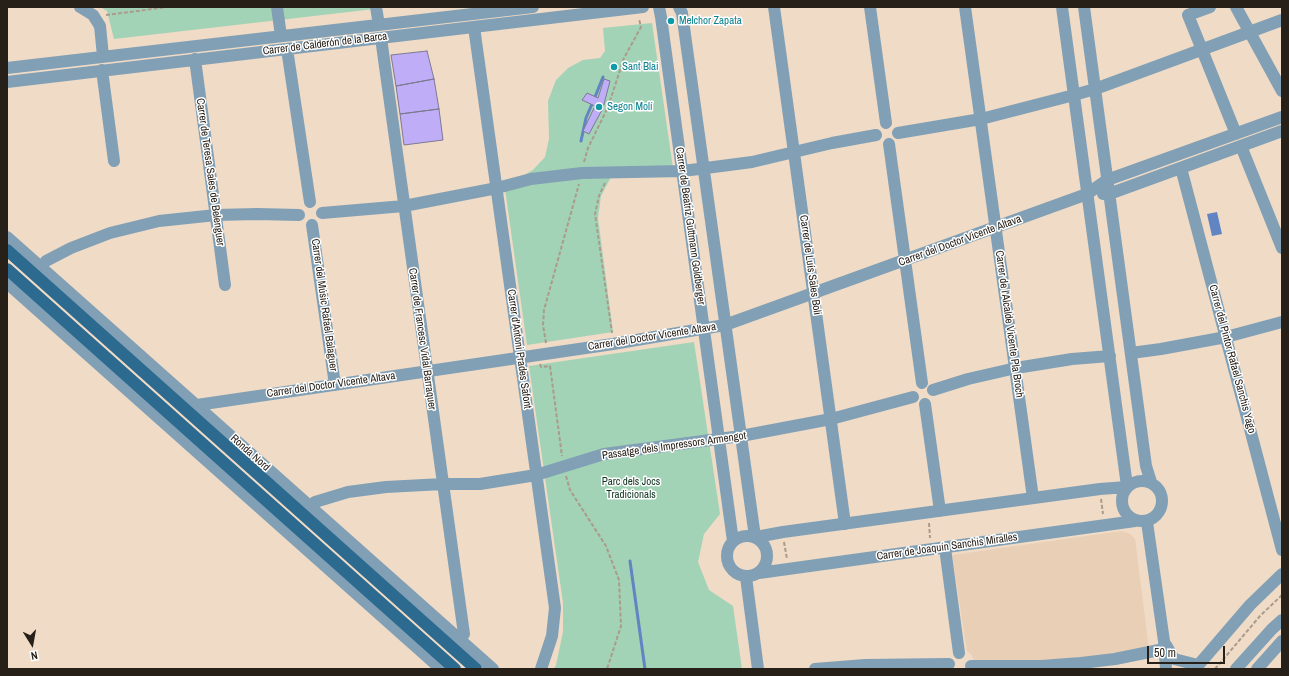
<!DOCTYPE html>
<meta charset="utf-8">
<style>
body{margin:0}
#map{position:relative;width:1289px;height:676px;overflow:hidden;background:#efdbc6;font-family:"Archivo Narrow",sans-serif}
canvas{display:block}
.frame{position:absolute;inset:0;border:8px solid #272018;pointer-events:none}
.north{position:absolute;left:12px;top:624px;width:40px;height:40px;-webkit-text-stroke:3px #fff;paint-order:stroke;rotate:169deg;font-size:11px;font-weight:700;line-height:16px;text-align:center;color:#272018}
.north::after{content:'';display:block;margin:auto;width:14px;height:18px;background:#272018;clip-path:polygon(50% 0,100% 100%,50% 72%,0 100%)}
.scale{position:absolute;left:1147px;top:646px;width:78px;height:18px;box-sizing:border-box;border:2px solid #272018;border-top:0;padding-left:5px;font-size:12px;line-height:14px;white-space:nowrap;color:#272018;-webkit-text-stroke:3px #fff;paint-order:stroke}
</style>
<div id="map">
<canvas width="1289" height="676"></canvas>
<div class="frame"></div>
<div class="north">N</div>
<div class="scale">50 m</div>
</div>
<script>
const c = document.querySelector('canvas').getContext('2d');
c.lineJoin = 'round';
function paint(path, color) { c.fillStyle = color; c.fill(path, 'evenodd'); }
const poly = rows => new Path2D(rows.map(r => 'M' + r).join(''));
function trace(path, color, width, dash) { c.strokeStyle = color; c.lineWidth = width; c.lineCap = dash ? 'butt' : 'round'; c.setLineDash(dash || []); c.stroke(path); }
function drawText(font, color, halo, rows, align = 'center') {
  c.font = font + ' "Archivo Narrow",sans-serif'; c.lineWidth = 3; c.setLineDash([]); c.textBaseline = 'middle'; c.strokeStyle = halo; c.fillStyle = color; for (const [text, x, y, turn = 0] of rows) {
    c.save(); c.translate(x, y); c.rotate((+turn || 0) * Math.PI / 180); c.textAlign = isNaN(turn) ? turn : align; if (halo) c.strokeText(text, 0, 0); c.fillText(text, 0, 0); c.restore();
  }
}
paint(poly([
 [1122,531,1130,534,1135,539,1149,649,1108,656,975,664,972,655,967,651,952,555]
]), '#e8cfb5');
paint(poly([
 [100,7,392,7,114,39,107,11],
 [652,23,674,175,611,177,601,196,598,218,613,332,527,345,504,182,517,179,533,170,545,157,549,139,548,101,556,80,568,68,583,60,600,58,605,51,603,28],
 [694,342,720,514,704,534,698,562,709,590,733,606,742,669,554,669,556,665,563,632,563,603,529,366]
]), '#a3d3b6');
paint(poly([
 [1217,212,1222,234,1212,236,1207,214]
]), '#6184c3');
trace(poly([
 [595,97,603,77],
 [581,141,586,118,592,104],
 [630,561,645,669]
]), '#6184c3', 3);
const building = poly([
 [427,51,434,79,396,86,391,55,427,51],
 [434,79,439,109,400,114,396,86,434,79],
 [604,79,610,81,603,108,589,134,583,131,595,106,582,100,587,93,598,98,604,79],
 [439,109,443,140,404,145,400,114,439,109]
]);
paint(building, '#bfaef7');
trace(building, '#7d7990', 1);
trace(poly([
 [106,15,168,7],
 [584,162,588,148,608,107,624,58,641,27,639,19],
 [605,183,599,196,595,214,612,333],
 [546,343,543,325,544,310,579,184],
 [540,364,541,367,550,366,562,456],
 [566,476,570,490,606,546,619,580,621,626,607,669],
 [1101,499,1103,514],
 [929,523,930,538],
 [784,542,787,559],
 [1215,669,1260,616,1282,595]
]), '#aa9b8a', 2, [4, 2]);
trace(poly([
 [80,7,93,15,100,26,103,56],
 [277,7,281,36],
 [376,7,379,25],
 [659,7,661,17,733,541],
 [679,7,682,13,755,537],
 [774,7,845,524],
 [870,7,886,123],
 [965,7,1033,498],
 [1062,7,1127,486],
 [1084,7,1146,466,1151,482],
 [1210,7,1188,15,1236,134],
 [1236,7,1282,91],
 [474,27,555,608,552,636,541,669],
 [381,38,464,634,460,639],
 [287,49,310,202],
 [195,59,225,285],
 [7,68,533,7],
 [102,70,114,161],
 [7,82,643,7],
 [898,133,981,119,1074,95,1095,89,1282,20],
 [889,144,922,383],
 [1241,146,1282,248],
 [1181,168,1282,550],
 [1103,194,1109,194,1282,131],
 [322,213,404,206,497,188,531,179,582,173,683,171,752,162,832,143,876,135],
 [312,225,335,385],
 [7,237,493,669],
 [46,261,71,248,110,233,159,221,216,215,257,214,299,215],
 [7,283,441,669],
 [1131,353,1161,349,1226,337,1282,322],
 [933,390,968,379,1016,368,1072,359,1110,356],
 [925,404,940,511],
 [197,405,613,344,725,325,1087,194,1107,180,1282,117],
 '1122 501a20 20 0 1 1 40 0a20 20 0 1 1-40 0Z',
 [315,502,348,492,386,487,443,484,480,484,536,475,604,454,741,436,831,419,913,397],
 [1147,522,1164,641,1166,669],
 '727 556a20 20 0 1 1 40 0a20 20 0 1 1-40 0Z',
 [756,537,783,532,1100,489,1127,487],
 [945,548,959,653],
 [759,573,1135,521],
 [746,577,758,669],
 [1166,645,1174,659,1198,665],
 [971,666,1041,666,1081,663,1115,659,1164,649],
 [815,669,865,665,949,664],
 [1195,669,1250,605,1282,574],
 [1236,669,1272,629,1282,620],
 [1257,669,1282,641]
]), '#81a0b5', 12);
trace(poly([
 [7,250,476,669],
 [7,269,455,669]
]), '#2c6a90', 12);
for (const [x, y, r, color] of [
 [671,21,4,"#0f9aa8"],
 [614,67,4,"#0f9aa8"],
 [599,107,4,"#0f9aa8"]
]) { const dot = new Path2D(); dot.arc(x, y, r, 0, 2 * Math.PI); c.fillStyle = color; c.fill(dot); trace(dot, '#fff', 1.5); }
drawText('11px', '#0d838f', '#fff', [
 ["Melchor Zapata",679,21],
 ["Sant Blai",622,67],
 ["Segon Molí",607,107]
], 'left');
drawText('11px', '#272018', '#fff', [
 ["Carrer de Calderón de la Barca",325,44,-7],
 ["Carrer de Teresa Sales de Belenguer",210,172,82],
 ["Carrer de Beatriz Guttmann Goldberger",690,226,82],
 ["Carrer del Doctor Vicente Altava",960,241,-20],
 ["Carrer de Luís Sales Boli",810,265,82],
 ["Carrer del Músic Rafael Balaguer",324,305,82],
 ["Carrer de l'Alcalde Vicente Pla Broch",1009,324,82],
 ["Carrer del Doctor Vicente Altava",652,337,-9],
 ["Carrer de Francesc Vidal Barraquer",422,339,82],
 ["Carrer d'Antoni Prades Safont",519,349,82],
 ["Carrer del Pintor Rafael Sanchis Yago",1232,359,75],
 ["Carrer del Doctor Vicente Altava",331,385,-8],
 ["Passatge dels Impressors Armengot",674,446,-8],
 ["Ronda Nord",250,453,42],
 ["Carrer de Joaquín Sanchis Miralles",947,547,-8]
]);
drawText('11px', '#0f3320', '#fff', [
 ["Parc dels Jocs",631,482],
 ["Tradicionals",631,495]
]);
</script>
